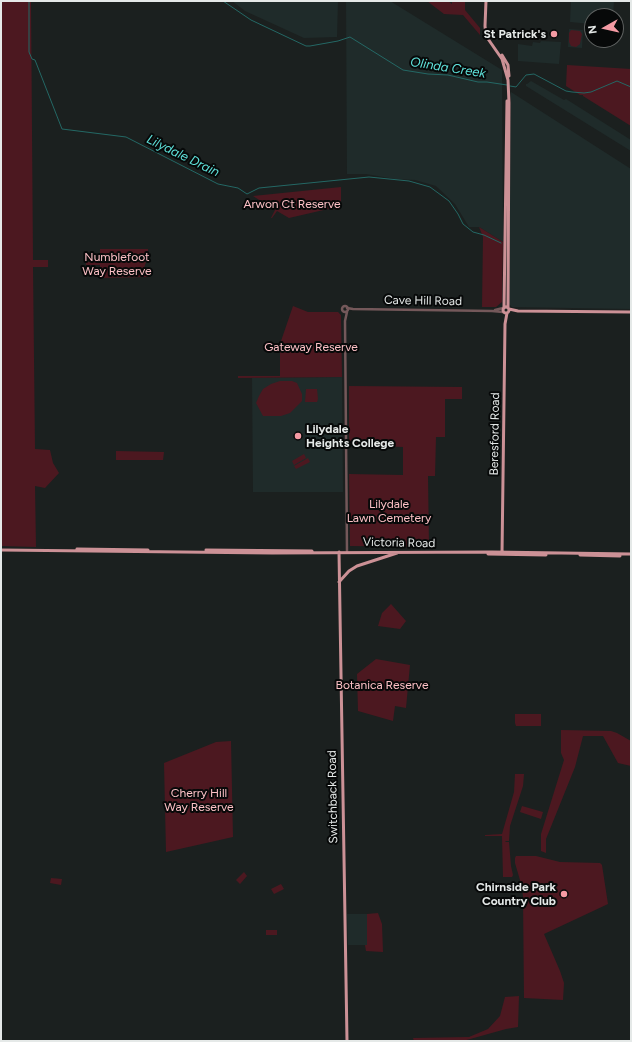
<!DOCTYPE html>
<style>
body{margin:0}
#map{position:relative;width:632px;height:1042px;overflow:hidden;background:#1b201f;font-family:Figtree,sans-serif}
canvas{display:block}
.frame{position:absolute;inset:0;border:2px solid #e5e9e8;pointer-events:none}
.north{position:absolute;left:584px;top:8px;width:40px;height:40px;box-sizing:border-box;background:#070909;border:1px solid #606362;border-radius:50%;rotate:262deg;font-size:11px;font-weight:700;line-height:16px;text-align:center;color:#e5e9e8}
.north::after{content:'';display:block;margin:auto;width:14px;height:18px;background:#f49aa3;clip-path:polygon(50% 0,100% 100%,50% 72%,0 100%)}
</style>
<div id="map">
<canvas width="632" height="1042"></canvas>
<div class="frame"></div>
<div class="north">N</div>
</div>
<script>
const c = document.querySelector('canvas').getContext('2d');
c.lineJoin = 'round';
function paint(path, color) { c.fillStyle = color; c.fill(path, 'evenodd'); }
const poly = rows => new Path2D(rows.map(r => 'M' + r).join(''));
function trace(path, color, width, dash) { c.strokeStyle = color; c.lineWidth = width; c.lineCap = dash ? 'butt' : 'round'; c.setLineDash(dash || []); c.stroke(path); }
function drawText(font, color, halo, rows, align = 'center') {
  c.font = font + ' Figtree,sans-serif'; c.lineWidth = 4; c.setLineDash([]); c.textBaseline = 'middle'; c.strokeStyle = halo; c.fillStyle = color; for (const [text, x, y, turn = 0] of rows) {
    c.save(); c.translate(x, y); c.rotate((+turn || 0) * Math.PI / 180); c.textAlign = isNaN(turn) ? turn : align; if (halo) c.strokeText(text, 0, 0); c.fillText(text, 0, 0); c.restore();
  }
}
paint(poly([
 [232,1,338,1,337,37,304,38,245,11],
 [346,1,390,1,502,70,503,242,479,227,469,227,455,204,436,186,415,180,395,179,366,174,347,174],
 [571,1,614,1,613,16,592,16,592,24,570,22],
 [569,29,583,30,582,48,568,47],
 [541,41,561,42,559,64,518,61,518,44,532,46,533,42,540,43],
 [531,81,564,100,566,99,631,140,631,151,526,86,526,84,527,84],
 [511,92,631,169,631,309,512,307,509,304],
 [342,377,343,492,253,492,252,378],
 [347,914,367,914,367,945,348,945]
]), '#1f2b2a');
paint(poly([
 [1,1,31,1,33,260,48,260,48,267,33,267,35,449,50,450,53,463,59,473,45,488,35,486,36,547,1,546],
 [427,1,448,1,452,4,452,1,465,1,465,10,480,28,480,35,463,15,444,14],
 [571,30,580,31,582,34,580,44,576,47,571,46,569,42,569,33],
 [567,65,631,69,631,126,583,96,583,95,580,95,566,86],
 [341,187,341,206,289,218,277,211,272,218,271,218,275,210,253,196],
 [479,227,503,242,502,302,496,307,482,307,483,237],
 [100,249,148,249,148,256,144,268,148,277,100,278,100,265,86,265,86,262,100,262],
 [293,306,308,312,338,312,341,315,342,377,238,378,238,376,280,376,280,344],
 [280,381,292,381,297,383,302,394,302,401,290,413,281,416,263,416,256,403,259,396,263,389,271,384],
 [349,386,462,387,462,399,445,399,445,437,436,437,435,476,428,476,429,547,350,546,349,474,403,475,403,447,349,445],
 [306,389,317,389,318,399,317,402,305,402],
 [116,451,164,452,163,460,116,460],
 [304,454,306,458,294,465,292,461],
 [308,458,310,462,296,469,294,466],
 [391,604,406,621,400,629,378,626,382,613],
 [376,659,410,665,406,708,395,706,393,721,358,711,357,674],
 [515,714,541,714,541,726,516,726,515,723],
 [561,730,611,731,617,733,631,741,631,766,618,763,603,736,583,736,575,767,546,839,546,853,541,851,541,834,564,760,561,753],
 [231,741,233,837,166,852,164,763,216,742],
 [515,774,524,774,523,786,510,826,509,841,505,841,506,842,509,842,511,866,513,875,512,877,503,877,502,836,485,836,485,835,502,834,514,792],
 [522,806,543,812,541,819,520,812],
 [516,856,536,856,560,862,600,863,602,865,608,904,544,934,560,971,564,983,563,1000,524,998,523,897,522,887,515,863,515,858],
 [244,872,247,876,240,884,236,880],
 [51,878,62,879,61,885,50,883],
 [281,884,284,889,274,894,271,889],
 [378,913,382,924,383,952,366,951,365,945,367,945,367,914],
 [266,930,277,930,277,935,266,935],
 [519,996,518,1027,506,1029,463,1041,414,1041,413,1038,469,1037,488,1029,500,1016,505,997]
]), '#4c1820');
trace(poly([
 [29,1,29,52,32,59,35,60,62,129,126,137,218,184,238,188,247,194,259,188,369,177,409,181,430,187,449,201,458,214,463,224,473,232,484,235,501,243],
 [223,1,251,20,306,46,310,46,338,41,350,37,403,70,428,74,448,75,478,82,487,82,507,85],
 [510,86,516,87,526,75,534,74,566,91,572,92,584,93,591,92,617,81,631,87]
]), '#246865', 1);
trace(poly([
 '342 309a3 3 0 1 1 6 0a3 3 0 1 1-6 0Z',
 [347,308,353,309,492,311,503,312],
 [495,310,503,308],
 [347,312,345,321,347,552]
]), '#74585a', 2.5);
trace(poly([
 [486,1,485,26,486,36,502,59,508,80,509,103,508,308],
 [502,55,508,65,509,76],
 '503 310a3 3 0 1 1 6 0a3 3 0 1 1-6 0Z',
 [504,308,507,101],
 [509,309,518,311,631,312],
 [77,549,148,550],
 [1,550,272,553,492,552,631,554],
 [206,550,312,551],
 [339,552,347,1041],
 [488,554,546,555],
 [502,554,505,324,507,313],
 [580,555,620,556],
 [339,582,349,571,357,566,397,553]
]), '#cc9196', 3);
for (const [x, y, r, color] of [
 [554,34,4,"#f49aa3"],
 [298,436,4,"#f49aa3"],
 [564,894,4,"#f49aa3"]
]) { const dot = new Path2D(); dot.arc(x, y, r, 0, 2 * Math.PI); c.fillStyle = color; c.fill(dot); trace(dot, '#070909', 1.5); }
drawText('bold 12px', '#e5e9e8', '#070909', [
 ["St Patrick's",546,34],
 ["Lilydale",306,429,"left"],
 ["Heights College",306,443,"left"],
 ["Chirnside Park",556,887],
 ["Country Club",556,901]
], 'right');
drawText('12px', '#fdc1c6', '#070909', [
 ["Arwon Ct Reserve",292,204],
 ["Numblefoot",117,257],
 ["Way Reserve",117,271],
 ["Gateway Reserve",311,347],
 ["Lilydale",389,504],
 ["Lawn Cemetery",389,518],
 ["Botanica Reserve",382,685],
 ["Cherry Hill",199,793],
 ["Way Reserve",199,807]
]);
drawText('12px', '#e5e9e8', '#070909', [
 ["Cave Hill Road",423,301,1],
 ["Beresford Road",495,434,-89],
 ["Victoria Road",399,543,1],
 ["Switchback Road",333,797,-91]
]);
drawText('italic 13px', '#5fe2db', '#070909', [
 ["Olinda Creek",448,68,9],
 ["Lilydale Drain",183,156,26]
]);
</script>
